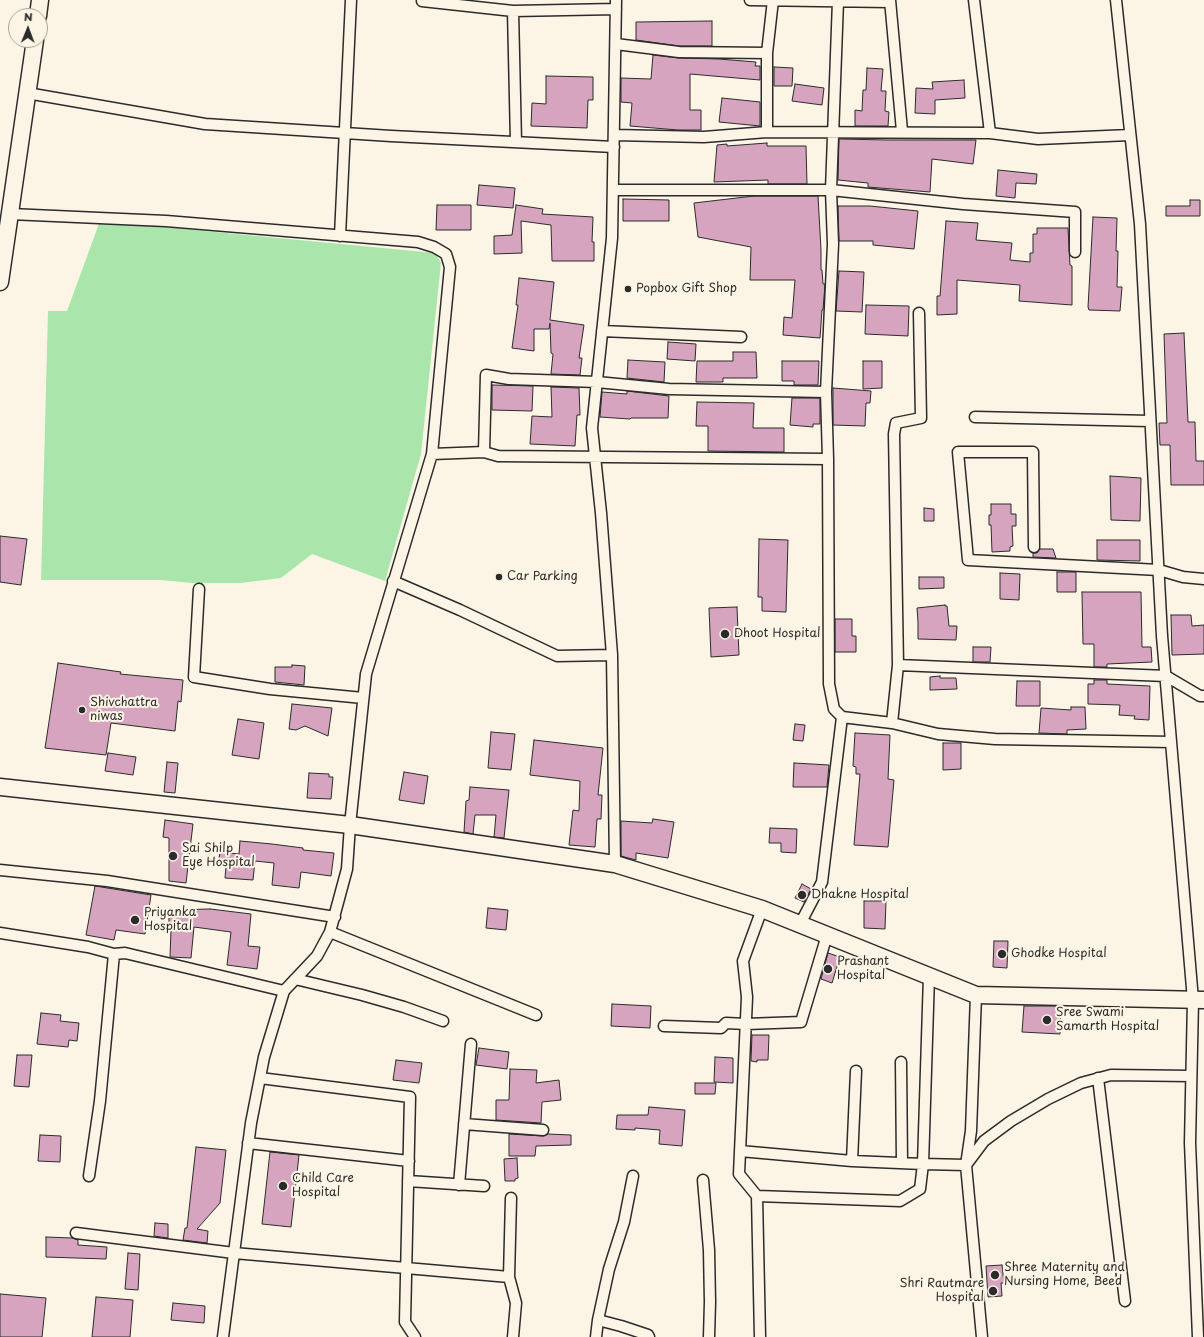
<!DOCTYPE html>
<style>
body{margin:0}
#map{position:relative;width:1204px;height:1337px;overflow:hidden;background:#fcf5e5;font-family:"Playpen Sans",sans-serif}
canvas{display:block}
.north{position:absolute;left:8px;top:8px;width:40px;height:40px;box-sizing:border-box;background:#fcf5e5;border:1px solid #a8a49b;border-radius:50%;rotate:1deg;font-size:11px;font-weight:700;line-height:16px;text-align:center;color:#2b2b2b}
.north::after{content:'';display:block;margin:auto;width:14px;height:18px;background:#2b2b2b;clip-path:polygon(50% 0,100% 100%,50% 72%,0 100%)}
</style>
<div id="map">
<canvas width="1204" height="1337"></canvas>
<div class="north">N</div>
</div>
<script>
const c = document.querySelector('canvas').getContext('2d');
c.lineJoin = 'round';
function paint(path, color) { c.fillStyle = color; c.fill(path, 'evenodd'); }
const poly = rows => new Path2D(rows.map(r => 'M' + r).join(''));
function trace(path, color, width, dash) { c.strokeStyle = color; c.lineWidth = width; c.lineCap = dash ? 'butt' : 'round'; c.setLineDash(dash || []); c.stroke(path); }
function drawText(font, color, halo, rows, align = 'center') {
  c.font = font + ' "Playpen Sans",sans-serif'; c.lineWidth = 4; c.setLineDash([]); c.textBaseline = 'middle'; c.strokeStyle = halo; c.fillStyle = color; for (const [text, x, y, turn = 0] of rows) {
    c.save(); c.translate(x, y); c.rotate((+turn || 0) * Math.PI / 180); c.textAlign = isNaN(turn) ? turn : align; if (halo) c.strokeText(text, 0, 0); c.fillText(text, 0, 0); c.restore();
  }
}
paint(poly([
 [100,221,435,253,441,263,421,454,385,581,312,554,281,578,241,583,192,583,161,580,41,580,48,311,67,311]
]), '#aae6ac');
const building = poly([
 [712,21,712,46,679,46,636,40,636,22,712,21],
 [653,55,679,58,719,59,756,62,755,66,760,66,760,80,690,74,690,110,701,110,701,130,678,130,630,126,632,103,621,102,621,78,651,79,653,55],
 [774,67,793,68,792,86,774,86,774,67],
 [867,68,883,69,881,91,886,91,885,111,889,112,888,126,855,126,855,110,862,111,863,90,866,90,867,68],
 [546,76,593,77,593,100,588,100,587,128,531,126,532,103,546,104,546,76],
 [964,80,965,98,935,100,935,114,915,113,916,88,933,89,932,82,964,80],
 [795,84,824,88,822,105,792,101,795,84],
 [722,98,760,102,760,126,719,122,722,98],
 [839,139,888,140,976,140,973,164,932,159,930,192,868,187,868,183,838,180,839,139],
 [767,143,767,146,806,146,807,184,768,184,768,180,714,182,717,145,727,144,727,146,767,143],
 [998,170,1037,174,1036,184,1016,183,1015,198,996,196,998,170],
 [479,185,515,188,513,208,477,205,479,185],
 [754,196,818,196,821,250,821,270,822,270,823,284,825,284,823,310,822,310,820,338,783,335,784,317,792,318,795,280,750,280,751,247,698,237,694,203,754,196],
 [623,199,669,200,669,221,623,221,623,199],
 [1190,200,1200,200,1200,216,1166,216,1166,206,1190,206,1190,200],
 [437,205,471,205,471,230,436,230,437,205],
 [516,205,543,209,542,214,593,217,592,242,594,242,594,261,552,261,551,225,521,221,522,253,494,254,494,236,512,235,516,205],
 [838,206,870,206,918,211,914,249,873,245,873,241,839,241,838,206],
 [1093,217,1117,218,1116,251,1118,251,1117,287,1122,287,1120,311,1089,310,1088,307,1093,217],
 [946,221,978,223,976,240,1012,243,1010,260,1030,262,1030,253,1033,253,1033,234,1037,234,1037,228,1068,228,1070,265,1072,266,1072,305,1019,301,1020,285,957,280,957,314,937,315,937,296,940,296,946,221],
 [839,271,864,272,862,312,836,311,839,271],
 [519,278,554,282,550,320,584,325,579,358,582,358,580,375,551,374,553,354,551,353,550,323,549,329,534,329,534,351,512,348,518,305,516,305,519,278],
 [866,305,909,306,908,336,865,334,866,305],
 [1184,333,1188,422,1195,422,1196,461,1204,461,1204,485,1171,485,1170,445,1160,445,1159,423,1167,423,1164,334,1184,333],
 [668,342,696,344,695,361,667,359,668,342],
 [733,352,756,352,757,378,723,378,723,382,696,382,697,361,733,361,733,352],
 [628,360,665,362,664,382,627,378,628,360],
 [782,361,819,361,818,385,794,385,794,381,782,381,782,361],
 [863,361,882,361,882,388,863,389,863,361],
 [492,385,533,386,532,411,492,410,492,385],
 [551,387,579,388,580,415,577,415,575,446,530,444,532,416,552,417,551,387],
 [833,388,871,391,870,403,866,403,865,426,833,425,833,388],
 [627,391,669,396,668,418,631,418,630,419,600,417,602,392,627,394,627,391],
 [792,398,820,398,820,424,813,424,813,427,790,425,792,398],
 [697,402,754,403,753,428,784,428,784,452,708,451,708,426,696,426,697,402],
 [1110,476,1141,478,1140,521,1111,520,1110,476],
 [991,504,1011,504,1011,514,1016,514,1016,526,1012,526,1013,546,1010,547,1010,551,992,552,991,525,989,525,989,515,991,515,991,504],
 [924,508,934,509,934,521,924,521,924,508],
 [0,536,27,539,21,585,0,582,0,536],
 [759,539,788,540,786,612,762,611,762,597,758,597,759,539],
 [1097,540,1140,540,1140,561,1097,560,1097,540],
 [1040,549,1053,549,1056,558,1033,557,1033,553,1037,553,1040,549],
 [1057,572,1076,572,1076,592,1057,592,1057,572],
 [1000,573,1020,574,1019,600,1000,599,1000,573],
 [919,577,944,577,944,588,919,589,919,577],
 [1082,592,1141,592,1142,647,1151,647,1152,662,1107,664,1107,667,1094,667,1094,644,1083,644,1082,592],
 [945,605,945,606,947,606,949,626,957,626,956,640,918,639,918,622,917,608,945,605],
 [737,607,739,655,711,657,709,608,737,607],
 [1171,615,1191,615,1192,626,1204,625,1204,654,1172,655,1171,615],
 [835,619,852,619,852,636,856,636,856,652,835,652,835,619],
 [973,647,991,647,990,662,973,662,973,647],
 [58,663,121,672,120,674,183,680,181,702,178,701,175,731,111,723,106,755,45,748,58,663],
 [292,665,305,666,304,685,275,682,275,667,292,667,292,665],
 [940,676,940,678,956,678,957,689,930,690,930,677,940,676],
 [1094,680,1107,680,1107,684,1150,686,1149,720,1134,719,1135,716,1119,715,1120,705,1088,704,1088,684,1094,684,1094,680],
 [1017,681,1040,681,1040,706,1016,706,1017,681],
 [292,704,332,708,328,736,305,726,296,730,289,729,292,704],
 [1071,707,1085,707,1086,729,1067,730,1067,734,1039,733,1041,708,1071,710,1071,707],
 [238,719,264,723,259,759,232,755,238,719],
 [795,724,805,725,803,741,793,740,795,724],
 [491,732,515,734,511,770,488,768,491,732],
 [855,733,890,735,888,779,894,780,888,847,854,845,860,774,856,774,856,767,853,766,855,733],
 [534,740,603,748,598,795,602,795,601,819,597,819,595,847,569,845,573,810,579,811,580,781,530,775,534,740],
 [943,743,961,743,961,769,943,770,943,743],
 [108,753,136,757,133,775,105,771,108,753],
 [167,762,178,763,175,793,164,792,167,762],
 [794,763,829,765,827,787,793,787,794,763],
 [404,772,428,776,424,804,399,800,404,772],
 [309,773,329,774,329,777,333,777,331,799,307,798,309,773],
 [470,787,509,790,504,838,494,837,496,815,475,815,473,834,464,832,466,801,469,800,470,787],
 [653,819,674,822,668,858,636,853,636,860,621,856,621,821,652,823,653,819],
 [165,820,193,824,186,883,169,881,169,838,163,837,165,820],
 [770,828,797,829,796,853,781,852,781,843,769,843,770,828],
 [240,841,272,844,303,848,303,850,334,853,331,876,301,872,299,888,272,885,274,863,255,861,253,880,225,878,226,866,218,865,220,852,239,854,240,841],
 [802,884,811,889,804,902,795,898,802,884],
 [95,886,151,895,145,934,116,930,114,940,86,935,95,886],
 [864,901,886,901,885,929,864,928,864,901],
 [488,908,508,910,506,930,486,928,488,908],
 [210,909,251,914,248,946,260,947,257,969,227,965,231,932,194,927,191,958,170,957,171,930,169,930,169,910,210,909],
 [994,941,1008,941,1007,968,993,967,994,941],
 [828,953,840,957,832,983,821,979,828,953],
 [612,1004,651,1006,650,1028,611,1026,612,1004],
 [1024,1006,1061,1006,1060,1034,1022,1032,1024,1006],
 [41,1013,61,1015,60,1021,79,1023,77,1041,69,1040,68,1047,37,1044,41,1013],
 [752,1035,769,1035,768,1060,757,1060,757,1062,751,1061,752,1035],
 [479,1048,509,1052,507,1069,476,1065,479,1048],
 [17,1055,32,1055,29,1087,14,1086,17,1055],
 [715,1057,733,1058,733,1083,714,1082,715,1057],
 [396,1060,422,1063,419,1083,393,1080,396,1060],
 [510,1069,537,1070,536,1083,559,1080,561,1100,542,1102,541,1123,496,1120,496,1100,509,1100,510,1069],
 [695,1083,716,1083,715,1094,695,1094,695,1083],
 [649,1107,685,1110,682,1146,659,1144,660,1130,635,1128,635,1130,616,1129,617,1115,648,1115,649,1107],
 [509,1134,543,1136,548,1134,571,1135,571,1145,536,1146,535,1156,509,1156,509,1134],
 [40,1135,61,1136,60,1162,38,1161,40,1135],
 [196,1147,226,1150,220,1203,197,1229,208,1231,207,1243,183,1240,185,1228,187,1228,196,1147],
 [270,1152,299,1155,291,1227,262,1224,270,1152],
 [517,1158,518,1178,515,1179,515,1181,505,1181,504,1159,517,1158],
 [155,1223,168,1224,168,1238,154,1236,155,1223],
 [46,1237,72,1238,78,1240,78,1245,107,1247,106,1259,46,1257,46,1237],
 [128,1253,140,1254,138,1290,125,1289,128,1253],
 [1002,1265,1004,1283,1001,1283,1002,1296,988,1297,986,1266,1002,1265],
 [0,1294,46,1298,42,1337,0,1337,0,1294],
 [96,1297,133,1300,130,1337,92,1337,96,1297],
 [173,1303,205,1306,204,1323,171,1320,173,1303]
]);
paint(building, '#d7a4c0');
trace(building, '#2b2b2b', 1);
const street = poly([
 [750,0,890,2],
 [890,0,902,131],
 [974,0,990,133,1038,139,1130,135],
 [1116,0,1140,224,1162,636,1193,1000,1190,1143,1198,1337],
 [422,1,513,11,616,9],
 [838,1,831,190,833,244,826,392,828,459,829,684,834,709,842,717,892,723,938,734,995,739,1171,742],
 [513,11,516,142],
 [616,44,679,52,767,53],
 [27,93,205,124,391,136,614,147],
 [767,132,767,53,773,0],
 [614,135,704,137,767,132,990,133],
 [613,190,831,190,963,204,1075,212,1075,252],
 [10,214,166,221,418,242,434,247,446,254,450,267,432,454,366,674,350,825,347,869,330,932,317,956,284,991,264,1057,251,1123,223,1337],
 [340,236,351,0],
 [602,331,741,337],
 [975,417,1150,421],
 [484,452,486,375,509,379,597,382,669,389,826,392],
 [432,454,484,452,498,456,828,459],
 [1034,547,1033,452,958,452,968,560,1159,570,1183,577,1204,579],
 [393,581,460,610,557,656,612,655],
 [199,589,194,677,270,689,363,698],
 [898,665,1166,676,1200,696,1204,696],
 [892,723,898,665,894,434,896,423,921,418,919,313],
 [615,864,612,655,601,513,592,428,612,238,616,0],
 [0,870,107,881,335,917],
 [800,924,822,882,842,717],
 [330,932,536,1015],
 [0,933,88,947,114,954,125,953,284,991],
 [295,979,362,995,404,1007,443,1021],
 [976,995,971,1131,966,1165,982,1337],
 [664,1026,721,1028,726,1023,746,1024,801,1022,827,935],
 [901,1062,902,1163],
 [260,1078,410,1097,405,1322,415,1337],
 [1098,1078,1125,1301],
 [464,1124,543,1130],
 [248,1143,409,1161],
 [740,1151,852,1161,923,1164,929,976],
 [852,1161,856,1071],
 [89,1176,100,1101,114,954],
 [703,1180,709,1250,710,1302,709,1337],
 [408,1181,484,1186],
 [459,1185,471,1044],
 [757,1196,900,1201,920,1189,923,1164,966,1165,984,1141,1011,1121,1048,1099,1081,1083,1111,1075,1191,1076],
 [511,1198,509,1277,516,1303,513,1337],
 [76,1233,234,1253,509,1277],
 [598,1320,621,1326,648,1335,649,1337],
 [596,1337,598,1320,609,1269,624,1222,633,1176],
 [760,1337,757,1196,739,1174,747,997,743,961,762,909]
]);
const primary = poly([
 [38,16,40,0],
 [0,282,35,40],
 [0,787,350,825,615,864,762,909,976,995,1204,1000]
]);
trace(street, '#2b2b2b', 13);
trace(primary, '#2b2b2b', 19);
trace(street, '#fcf5e5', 10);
trace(primary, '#fcf5e5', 16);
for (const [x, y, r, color] of [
 [628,289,4,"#2b2b2b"],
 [499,577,4,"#2b2b2b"],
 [725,634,5,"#2b2b2b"],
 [82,710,4,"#2b2b2b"],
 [173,856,5,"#2b2b2b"],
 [802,895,5,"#2b2b2b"],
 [135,920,5,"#2b2b2b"],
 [1002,954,5,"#2b2b2b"],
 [828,969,5,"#2b2b2b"],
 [1047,1020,5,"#2b2b2b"],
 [283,1186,5,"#2b2b2b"],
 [995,1275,5,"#2b2b2b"],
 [993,1291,5,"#2b2b2b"]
]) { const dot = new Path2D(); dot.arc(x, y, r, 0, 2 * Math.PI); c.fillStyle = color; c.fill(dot); trace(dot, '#fcf5e5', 1.5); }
drawText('12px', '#2b2b2b', '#fcf5e5', [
 ["Popbox Gift Shop",636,289],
 ["Car Parking",507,577],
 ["Dhoot Hospital",734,634],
 ["Shivchattra",90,703],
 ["niwas",90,717],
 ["Sai Shilp",182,849],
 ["Eye Hospital",182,863],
 ["Dhakne Hospital",811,895],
 ["Priyanka",144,913],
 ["Hospital",144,927],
 ["Ghodke Hospital",1011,954],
 ["Prashant",837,962],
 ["Hospital",837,976],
 ["Sree Swami",1056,1013],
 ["Samarth Hospital",1056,1027],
 ["Child Care",292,1179],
 ["Hospital",292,1193],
 ["Shree Maternity and",1004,1268],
 ["Nursing Home, Beed",1004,1282],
 ["Shri Rautmare",984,1284,"right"],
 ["Hospital",984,1298,"right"]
], 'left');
</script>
